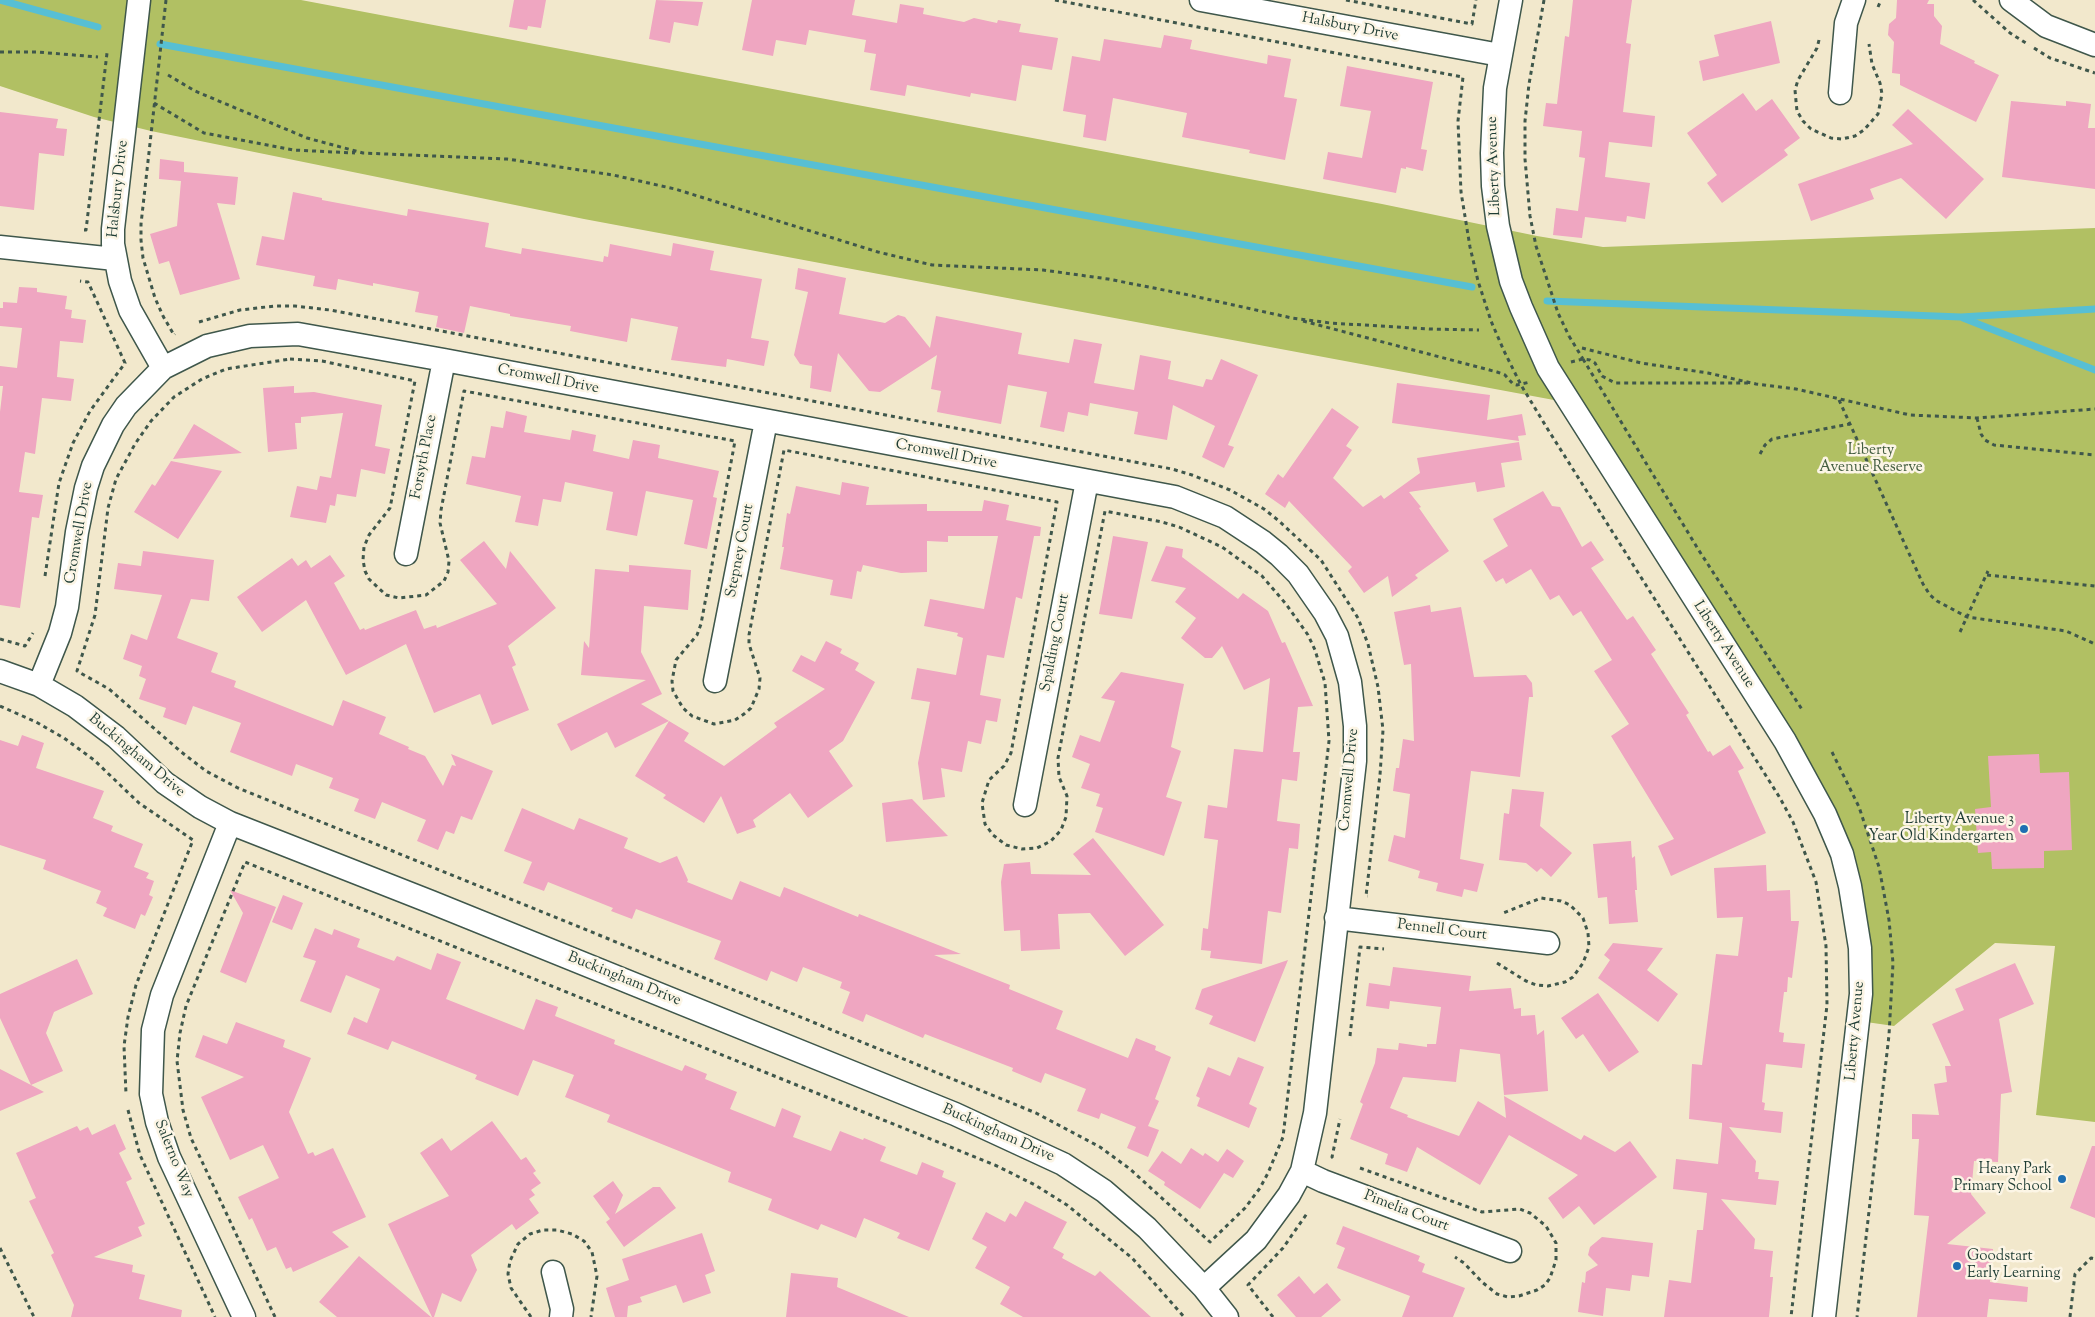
<!DOCTYPE html>
<style>
body{margin:0}
canvas{display:block;background:#f2e8cc}
</style>
<canvas width="2095" height="1317"></canvas>
<script>
const c = document.querySelector('canvas').getContext('2d');
c.lineJoin = 'round';
function paint(path, color) { c.fillStyle = color; c.fill(path, 'evenodd'); }
const poly = rows => new Path2D(rows.map(r => 'M' + r).join(''));
function trace(path, color, width, dash) { c.strokeStyle = color; c.lineWidth = width; c.lineCap = dash ? 'butt' : 'round'; c.setLineDash(dash || []); c.stroke(path); }
function drawText(font, color, halo, rows, align = 'center') {
  c.font = font + ' "Sorts Mill Goudy",serif'; c.lineWidth = 5; c.setLineDash([]); c.textBaseline = 'middle'; c.strokeStyle = halo; c.fillStyle = color; for (const [text, x, y, turn = 0] of rows) {
    c.save(); c.translate(x, y); c.rotate((+turn || 0) * Math.PI / 180); c.textAlign = isNaN(turn) ? turn : align; if (halo) c.strokeText(text, 0, 0); c.fillText(text, 0, 0); c.restore();
  }
}
paint(poly([
 [0,0,301,0,1382,204,1537,236,1603,247,2095,228,2095,1122,2036,1115,2055,946,1995,943,1894,1026,1859,1021,1842,854,1570,403,584,219,151,131,94,117,0,86]
]), '#b1c063');
trace(poly([
 [0,0,98,27],
 [160,44,1472,287],
 [1547,301,1961,317,2095,309],
 [1963,318,2095,370]
]), '#57bfd4', 7);
paint(poly([
 [514,0,546,0,541,28,528,26,527,30,509,27],
 [656,0,703,2,698,26,674,22,670,43,649,39],
 [752,0,855,0,852,15,897,23,900,4,924,8,923,14,964,22,974,18,997,23,998,20,1021,24,1019,32,1058,38,1052,70,1022,65,1016,101,971,93,970,97,907,85,905,96,870,90,876,54,864,52,866,40,809,30,806,45,776,40,773,56,742,50],
 [1573,0,1632,0,1626,43,1631,44,1623,112,1655,116,1652,147,1609,142,1605,177,1650,183,1645,219,1627,216,1626,222,1585,217,1582,238,1553,235,1556,208,1578,211,1585,158,1579,157,1582,131,1543,126,1546,103,1557,104,1565,36,1569,37],
 [1897,0,1929,0,1927,4,1934,4,1934,16,1942,26,1940,44,1975,61,1974,63,1999,75,1976,122,1900,85,1900,74,1892,73,1894,42,1888,35,1889,24,1896,18],
 [1771,21,1780,63,1703,81,1699,61,1719,56,1714,35],
 [1164,35,1192,40,1190,49,1267,64,1268,55,1291,59,1284,97,1297,99,1285,160,1249,153,1250,150,1182,137,1187,113,1113,98,1106,141,1083,137,1086,115,1063,111,1072,56,1100,61,1104,39,1161,48],
 [1347,66,1433,82,1421,149,1427,150,1423,171,1406,167,1406,169,1401,168,1396,193,1323,179,1328,152,1362,158,1371,111,1340,106],
 [1743,93,1756,111,1772,99,1800,138,1784,150,1788,155,1722,203,1707,183,1717,175,1687,133],
 [2011,101,2066,106,2066,101,2091,104,2088,128,2095,128,2095,189,2002,177],
 [1908,109,1984,179,1946,219,1901,178,1870,189,1874,199,1811,221,1798,184,1913,144,1892,125],
 [0,112,58,119,56,128,67,129,64,156,39,153,34,210,0,206],
 [160,159,184,162,184,172,238,177,235,205,217,203,240,279,180,295,169,261,159,264,150,234,177,226,181,181,159,179],
 [293,192,322,198,322,200,407,216,408,209,489,223,485,247,521,254,522,248,603,262,604,256,608,257,610,244,671,256,673,243,714,251,710,270,762,279,751,338,769,341,764,366,727,359,726,367,671,360,678,327,631,318,627,342,570,331,571,326,510,316,510,314,470,306,464,333,436,327,438,316,415,312,419,292,373,283,373,286,338,279,336,290,313,286,315,276,256,265,262,236,284,240],
 [798,268,846,278,839,314,885,323,898,315,905,317,930,348,936,316,1022,333,1018,354,1069,363,1074,339,1102,344,1094,383,1134,390,1140,355,1171,361,1168,379,1203,387,1206,379,1212,380,1221,359,1258,375,1228,445,1234,447,1224,468,1202,457,1215,426,1173,405,1167,440,1134,434,1138,412,1090,403,1088,416,1068,412,1064,432,1040,427,1047,392,1008,385,1001,424,937,412,941,391,931,389,937,355,880,392,869,391,838,353,831,392,810,388,812,366,800,364,794,355,808,292,795,289],
 [19,287,37,288,37,292,67,296,65,309,72,310,71,318,86,320,83,343,60,341,57,377,74,379,71,401,42,398,35,454,25,452,19,492,43,495,39,518,32,517,20,608,0,605,0,412,3,386,0,386,0,366,17,368,22,328,0,326,0,308,3,308,3,302,17,303],
 [1397,383,1490,395,1487,420,1522,414,1526,435,1518,436,1519,441,1392,423],
 [294,386,294,393,314,392,382,405,375,446,390,449,385,474,361,469,356,497,337,494,335,506,330,505,326,523,290,517,297,486,317,490,320,476,331,478,343,413,301,417,301,423,295,423,297,449,268,452,263,388],
 [1332,408,1359,427,1346,446,1352,450,1333,478,1363,507,1381,495,1384,499,1420,473,1417,458,1519,442,1522,460,1501,463,1505,487,1477,492,1475,482,1409,492,1421,507,1419,508,1449,551,1415,575,1418,578,1392,597,1388,576,1364,593,1348,571,1352,567,1289,501,1285,508,1265,494,1278,474,1283,478],
 [506,411,527,416,524,432,570,440,572,430,596,435,593,451,629,459,633,440,660,445,658,458,719,471,713,497,717,498,707,549,684,544,693,500,646,491,637,536,606,530,613,492,565,482,561,502,543,499,538,526,515,522,521,496,466,484,472,456,485,458,491,426,503,428],
 [194,424,242,453,173,459],
 [171,461,222,471,178,539,134,512,152,484,155,486],
 [842,482,869,487,866,505,927,504,927,511,982,511,984,500,1009,505,1006,520,1041,527,1040,536,1034,536,1022,599,1016,597,1004,658,987,655,980,695,1001,699,997,722,986,720,981,744,968,741,962,772,941,768,945,797,923,800,918,763,930,702,911,699,917,668,956,675,963,638,957,636,958,633,924,626,930,599,984,609,998,536,948,536,948,542,927,541,927,572,901,573,863,565,861,572,857,571,852,599,830,595,833,580,780,569,784,547,782,547,787,513,790,514,796,486,840,495],
 [1543,491,1552,506,1560,507,1582,547,1591,541,1604,560,1591,568,1627,620,1633,616,1656,650,1651,654,1689,713,1686,715,1708,752,1710,751,1713,756,1730,745,1744,768,1738,771,1766,833,1671,876,1658,846,1674,839,1611,736,1629,724,1594,671,1612,660,1581,611,1573,616,1559,595,1550,600,1531,569,1506,584,1503,578,1496,582,1483,561,1508,546,1493,519],
 [1113,536,1148,542,1132,619,1099,614],
 [484,541,506,569,510,551,556,608,508,646,516,665,512,667,529,710,492,725,480,694,434,713,406,644,346,675,306,600,262,632,237,597,292,558,298,566,306,560,311,568,330,555,345,576,334,583,360,630,364,628,365,630,416,610,424,629,436,625,437,628,497,604,460,560],
 [1166,546,1183,549,1182,557,1238,599,1243,593,1268,611,1282,643,1285,642,1313,706,1298,707,1293,752,1300,752,1297,781,1282,779,1277,821,1300,824,1298,849,1289,848,1281,913,1268,911,1262,964,1210,958,1211,951,1201,950,1203,928,1208,929,1218,840,1204,838,1208,805,1227,808,1234,749,1263,752,1270,678,1244,690,1222,646,1212,658,1205,658,1181,638,1196,618,1175,602,1186,588,1151,581],
 [143,551,214,560,209,601,191,599,177,638,218,653,211,672,236,681,234,687,333,726,343,700,386,717,379,734,409,747,408,749,425,756,443,786,452,765,456,766,451,754,493,771,472,820,461,816,454,834,446,831,438,850,417,841,426,820,382,802,375,819,354,811,359,799,329,788,333,778,296,764,292,776,230,752,241,723,193,706,186,725,163,717,166,708,139,699,146,679,139,676,142,666,123,659,131,634,147,640,162,595,114,589,118,563,141,566],
 [629,565,691,570,688,610,644,606,641,652,662,694,641,704,669,721,615,748,607,732,571,751,557,724,646,680,581,675,584,641,589,648,595,569,629,572],
 [1430,605,1431,612,1461,607,1474,677,1526,675,1532,683,1533,697,1529,697,1520,777,1471,771,1460,859,1484,864,1477,892,1464,889,1462,897,1436,891,1438,883,1418,878,1420,871,1388,861,1394,835,1405,838,1410,794,1393,791,1396,768,1399,768,1403,739,1414,741,1411,664,1404,665,1394,612],
 [826,641,842,649,840,653,859,663,855,670,875,682,843,741,829,751,853,786,808,818,790,793,753,820,756,827,737,834,721,796,704,823,663,798,666,795,635,776,669,721,689,733,684,741,724,766,777,727,774,723,825,689,792,671,801,655,815,662],
 [1121,672,1184,684,1171,747,1181,751,1166,797,1182,802,1164,856,1095,832,1103,808,1096,806,1100,794,1081,788,1090,764,1072,757,1080,735,1100,742,1115,701,1101,698],
 [22,735,44,743,36,768,104,791,93,818,113,826,111,831,143,844,134,867,149,873,146,878,154,881,149,895,153,897,145,916,141,914,135,929,103,916,107,908,96,903,101,891,43,869,46,860,0,845,0,740,18,746],
 [2039,754,2040,773,2069,772,2072,850,2044,851,2044,868,1992,869,1991,852,1978,853,1975,809,1991,807,1988,756],
 [1512,789,1544,792,1540,826,1572,853,1551,877,1541,868,1537,872,1526,863,1499,860,1504,813,1509,814],
 [912,799,948,836,886,842,882,803],
 [522,808,574,830,579,818,628,838,624,848,660,863,677,856,688,880,687,882,732,900,740,881,780,897,784,887,858,917,859,914,961,954,934,955,1010,985,1009,989,1063,1011,1056,1029,1128,1058,1136,1038,1156,1046,1155,1050,1171,1057,1155,1099,1159,1101,1148,1126,1159,1130,1148,1157,1127,1148,1136,1127,1101,1113,1099,1119,1077,1111,1086,1089,1045,1073,1041,1083,1012,1071,1013,1068,925,1034,923,1038,866,1014,863,1022,842,1013,850,992,840,988,842,982,803,967,797,982,771,971,767,981,714,959,721,941,636,909,632,919,611,911,613,908,548,882,544,891,523,883,532,862,504,851],
 [1093,838,1164,925,1125,956,1090,913,1058,914,1060,949,1021,951,1020,930,1004,931,1001,882,1004,864,1030,862,1031,874,1091,875,1073,854],
 [1631,841,1632,858,1635,856,1637,890,1635,890,1638,922,1609,924,1607,897,1598,898,1593,844],
 [1766,865,1767,891,1790,890,1791,921,1799,921,1792,978,1788,977,1787,992,1784,992,1779,1032,1784,1033,1783,1042,1805,1044,1802,1068,1766,1064,1762,1102,1765,1103,1764,1110,1783,1112,1781,1133,1729,1127,1756,1161,1755,1172,1759,1172,1758,1179,1779,1181,1776,1205,1721,1199,1755,1239,1754,1249,1773,1251,1770,1277,1773,1277,1769,1317,1664,1317,1669,1280,1691,1283,1697,1230,1703,1230,1707,1193,1673,1189,1676,1159,1718,1164,1722,1126,1722,1123,1689,1119,1692,1064,1702,1065,1716,954,1738,956,1743,917,1717,918,1714,868],
 [230,890,276,907,246,983,220,972,243,913],
 [283,895,303,903,292,930,272,922],
 [315,928,332,935,334,929,360,939,357,947,394,961,397,956,431,970,437,953,461,962,446,999,524,1030,536,999,558,1007,555,1016,615,1040,614,1044,682,1071,685,1065,707,1074,705,1079,737,1092,730,1109,775,1127,782,1108,801,1116,793,1137,831,1151,840,1131,863,1140,864,1138,886,1147,880,1161,917,1175,922,1162,944,1171,942,1177,956,1183,929,1251,897,1238,900,1233,864,1218,856,1238,821,1224,818,1230,768,1210,772,1199,728,1182,731,1172,607,1122,610,1115,565,1097,574,1075,533,1060,518,1096,475,1079,477,1075,392,1041,388,1050,347,1034,354,1017,367,1023,380,989,346,975,331,1013,300,1001,316,961,303,957],
 [1613,943,1663,948,1647,970,1678,994,1658,1022,1598,978,1610,960,1604,955],
 [77,959,93,994,54,1012,46,1033,63,1071,31,1085,44,1092,0,1111,0,1069,31,1085,0,1018,0,994],
 [1288,960,1255,1042,1209,1024,1213,1016,1195,1009,1202,989],
 [2015,963,2034,1004,1999,1019,2012,1092,2001,1094,1998,1162,1974,1161,1971,1194,1986,1213,1947,1244,1993,1249,1990,1282,2028,1287,2027,1302,1989,1299,1987,1317,1917,1317,1929,1216,1914,1215,1919,1139,1912,1139,1912,1114,1939,1115,1934,1084,1947,1082,1945,1066,1951,1066,1932,1024,1964,1010,1955,989],
 [1393,967,1471,976,1469,991,1511,988,1514,1009,1521,1008,1521,1016,1535,1015,1537,1035,1544,1030,1548,1091,1504,1095,1500,1054,1460,1049,1456,1082,1403,1077,1390,1108,1408,1115,1407,1117,1459,1136,1478,1101,1506,1118,1504,1096,1581,1140,1584,1135,1615,1152,1630,1141,1657,1177,1594,1225,1579,1206,1563,1219,1548,1198,1578,1175,1509,1135,1480,1185,1417,1147,1407,1172,1385,1164,1388,1154,1350,1139,1363,1104,1360,1102,1375,1063,1377,1048,1398,1050,1399,1043,1427,1047,1427,1044,1436,1044,1441,1007,1390,1001,1389,1009,1366,1006,1369,983,1390,986],
 [1598,993,1639,1052,1609,1072,1583,1034,1576,1039,1561,1018],
 [236,1022,285,1040,283,1047,311,1058,289,1112,308,1154,313,1152,315,1156,333,1148,366,1217,332,1232,349,1247,293,1272,291,1267,286,1269,276,1247,267,1251,252,1218,249,1220,238,1197,279,1178,263,1145,230,1160,201,1097,244,1077,195,1057,203,1035,227,1044],
 [1238,1057,1264,1067,1249,1104,1257,1108,1249,1128,1197,1106,1200,1098,1196,1096,1208,1067,1230,1076],
 [492,1121,521,1160,526,1157,536,1171,533,1173,541,1183,531,1190,535,1195,529,1199,539,1213,516,1230,512,1224,471,1255,477,1270,461,1302,442,1293,434,1317,432,1317,388,1224,449,1196,420,1153,442,1138,451,1151],
 [115,1124,126,1149,119,1153,132,1179,126,1182,145,1224,138,1227,142,1236,94,1257,133,1265,132,1272,145,1275,139,1299,182,1310,181,1317,71,1317,74,1305,51,1255,54,1253,29,1201,36,1198,16,1153,77,1126,80,1131,88,1127,92,1135],
 [2092,1146,2095,1146,2095,1218,2070,1208],
 [1191,1148,1203,1156,1205,1153,1218,1162,1227,1149,1244,1161,1233,1178,1224,1173,1200,1209,1164,1185,1165,1182,1148,1171,1162,1151,1181,1164],
 [613,1181,623,1195,615,1214,653,1187,660,1187,676,1208,624,1247,606,1222,610,1219,593,1196],
 [1025,1201,1067,1222,1053,1248,1064,1254,1062,1258,1095,1276,1100,1271,1151,1317,1023,1317,1000,1304,1010,1287,975,1268,987,1247,972,1239,986,1212,1005,1222,1010,1213,1016,1217],
 [1343,1226,1420,1256,1418,1261,1425,1264,1422,1272,1465,1288,1453,1317,1402,1317,1410,1296,1337,1268,1345,1248,1336,1244],
 [702,1233,715,1271,705,1275,711,1293,683,1303,676,1285,640,1297,642,1302,628,1306,627,1317,615,1317,606,1288,629,1280,622,1259],
 [1602,1237,1653,1243,1649,1277,1632,1275,1630,1291,1606,1288,1603,1316,1578,1312,1582,1282,1585,1283,1586,1272,1598,1265,1588,1255,1590,1247],
 [359,1256,431,1317,337,1317,319,1302],
 [791,1273,838,1278,837,1287,909,1317,786,1317],
 [1299,1276,1314,1294,1327,1283,1341,1300,1321,1317,1296,1317,1277,1295]
]), '#efa6c1');
const minor = poly([
 [139,0,113,229,113,244,120,281,130,310,163,368],
 [1201,0,1500,55],
 [1511,0,1495,88,1492,153,1493,186,1498,226,1511,281,1521,307,1548,368,1785,741,1825,814,1842,854,1850,886,1860,948,1861,994,1824,1317],
 [2011,0,2046,26,2095,45],
 [1840,93,1846,23,1854,0],
 [0,247,115,259],
 [406,554,444,360],
 [0,671,39,685,75,706,116,737,165,783,200,807,230,823,431,902,955,1114,1063,1164,1104,1191,1147,1228,1204,1288,1227,1317],
 [715,681,766,421],
 [39,685,60,633,67,607,77,532,86,488,93,466,113,425,126,406,163,368,207,346,250,336,298,334,444,360,1175,497,1225,517,1263,542,1279,555,1298,574,1325,613,1337,636,1350,682,1355,726,1355,761,1315,1113,1302,1171,1289,1195,1256,1240,1204,1288],
 [1025,805,1087,481],
 [230,823,162,995,153,1030,151,1094,157,1122,169,1157,244,1317],
 [1336,918,1548,943],
 [1302,1171,1323,1181,1510,1251],
 [553,1272,562,1309,561,1317]
]);
trace(minor, '#3f574b', 25);
trace(poly([
 [166,0,141,224,141,240,143,258,155,298,163,316,174,335,175,334],
 [1055,0,1463,77,1458,121,1461,192,1470,247,1478,281,1491,321,1504,351,1521,385,1547,428,1780,798,1793,822,1816,882,1826,946,1827,1005,1791,1317],
 [1346,0,1472,24,1476,0],
 [1544,0,1529,84,1525,121,1525,159,1530,216,1536,246,1558,313,1569,336],
 [1973,0,2010,33,2029,45],
 [1878,7,1881,0],
 [1819,40,1817,48,1798,80,1795,90,1796,101,1797,111,1803,121,1811,129,1831,138,1842,139,1855,136,1864,130,1878,114,1882,94,1880,83,1872,64,1869,44],
 [2034,48,2050,58,2095,73],
 [0,52,37,52,98,57],
 [168,75,195,91,307,138,363,153,507,159,613,175,675,189,878,252,932,265,1043,270,1108,279,1184,294,1292,318,1330,323,1430,329,1479,330],
 [154,103,204,133,293,150,355,153],
 [84,230,86,230,107,53],
 [1303,321,1497,372,1505,375,1513,384,1517,385,1530,382],
 [199,322,240,310,275,306,295,306,330,310,1172,469,1192,475,1230,490,1264,509,1279,521,1321,560,1358,618,1368,644,1378,687,1383,730,1380,775,1366,896,1368,896],
 [1582,348,1641,363,1708,373,1756,384,1796,389,1910,415,1977,418,2095,409],
 [290,359,322,361,415,381,390,508,369,535,364,547,363,560,365,571,369,579,386,595,399,598,426,595,444,581,448,572,449,561,440,523,441,510,464,391,735,441,701,624,697,635,676,660,672,681,673,691,683,708,692,716,714,724,735,720,744,714,751,708,759,689,760,678,749,644,749,635,784,450,1057,502,1011,753,1004,766,989,780,982,803,985,824,993,835,1006,845,1022,849,1037,848,1051,841,1061,830,1066,817,1067,796,1059,777,1058,758,1105,511,1162,522,1179,527,1222,547,1262,576,1286,604,1308,635,1315,650,1325,683,1329,741,1283,1137,1268,1173,1260,1188,1245,1208,1210,1242,1130,1169,1100,1147,1036,1113,238,788,206,771,180,751,109,689,77,671,95,615,108,508,116,479,135,444,151,421,174,397,202,379,226,369,290,359],
 [1583,359,1698,549,1803,711],
 [1571,362,1583,359,1590,360,1595,363,1602,376,1615,383,1748,383],
 [1839,400,1923,584,1930,595,1937,601,1967,617,2066,631,2095,644],
 [1977,418,1981,434,1985,440,1994,445,2095,455],
 [1760,454,1765,445,1772,439,1850,424],
 [1987,575,2095,586],
 [45,576,59,483,73,443,90,411,125,363,88,282,80,281],
 [1960,632,1988,571],
 [0,639,25,646,33,633],
 [0,706,36,722,64,738,94,760,139,803,193,840,136,985,128,1017,124,1046,126,1094],
 [1832,752,1859,807,1879,867,1889,920,1893,963,1889,1035,1857,1317],
 [1497,963,1526,981,1536,985,1548,986,1565,982,1573,977,1583,963,1589,947,1588,933,1583,918,1570,905,1561,901,1541,898,1503,913],
 [1350,1036,1360,947,1384,949],
 [128,1110,140,1155,215,1317],
 [1333,1158,1332,1157,1340,1119],
 [1360,1168,1482,1212,1520,1209,1530,1213,1546,1226,1556,1243,1556,1260,1550,1278,1545,1285,1537,1290,1519,1296,1508,1297,1497,1294,1482,1282,1464,1263,1455,1257],
 [0,1248,34,1317],
 [275,1317,191,1138,183,1110,177,1061,180,1033,186,1006,245,862,997,1166,1035,1185,1067,1205,1132,1258,1184,1317],
 [531,1317,511,1288,508,1274,510,1261,518,1244,530,1234,543,1230,557,1230,572,1234,584,1241,592,1252,597,1276,591,1317],
 [1273,1317,1248,1285,1283,1248,1308,1212],
 [2070,1317,2075,1274,2091,1258,2095,1259]
]), '#3f574b', 3, [4, 4]);
trace(minor, '#fff', 22);
trace(poly([
 [1569,336,1583,359]
]), '#3f574b', 3, [4, 4]);
for (const [x, y, r, color] of [
 [2024,829,5,"#1f6fb2"],
 [2062,1179,5,"#1f6fb2"],
 [1957,1266,5,"#1f6fb2"]
]) { const dot = new Path2D(); dot.arc(x, y, r, 0, 2 * Math.PI); c.fillStyle = color; c.fill(dot); trace(dot, '#fcf5e5', 2); }
drawText('15px', '#1f3d34', '#fcf5e5', [
 ["Halsbury Drive",1350,28,11],
 ["Liberty Avenue",1495,166,-92],
 ["Halsbury Drive",119,189,-84],
 ["Cromwell Drive",548,380,11],
 ["Cromwell Drive",946,455,11],
 ["Forsyth Place",425,457,-79],
 ["Cromwell Drive",80,533,-80],
 ["Stepney Court",741,551,-79],
 ["Spalding Court",1056,643,-79],
 ["Liberty Avenue",1723,645,57],
 ["Buckingham Drive",136,756,40],
 ["Cromwell Drive",1350,780,-85],
 ["Pennell Court",1442,931,7],
 ["Buckingham Drive",624,980,22],
 ["Liberty Avenue",1856,1031,-85],
 ["Buckingham Drive",998,1134,24],
 ["Salerno Way",173,1159,68],
 ["Pimelia Court",1406,1212,21]
]);
drawText('15px', '#445e40', '#fcf5e5', [
 ["Liberty",1871,451],
 ["Avenue Reserve",1871,468]
]);
drawText('15px', '#1f3d34', '#fcf5e5', [
 ["Liberty Avenue 3",2014,820],
 ["Year Old Kindergarten",2014,837],
 ["Heany Park",2052,1170],
 ["Primary School",2052,1187],
 ["Goodstart",1967,1257,"left"],
 ["Early Learning",1967,1274,"left"]
], 'right');
</script>
